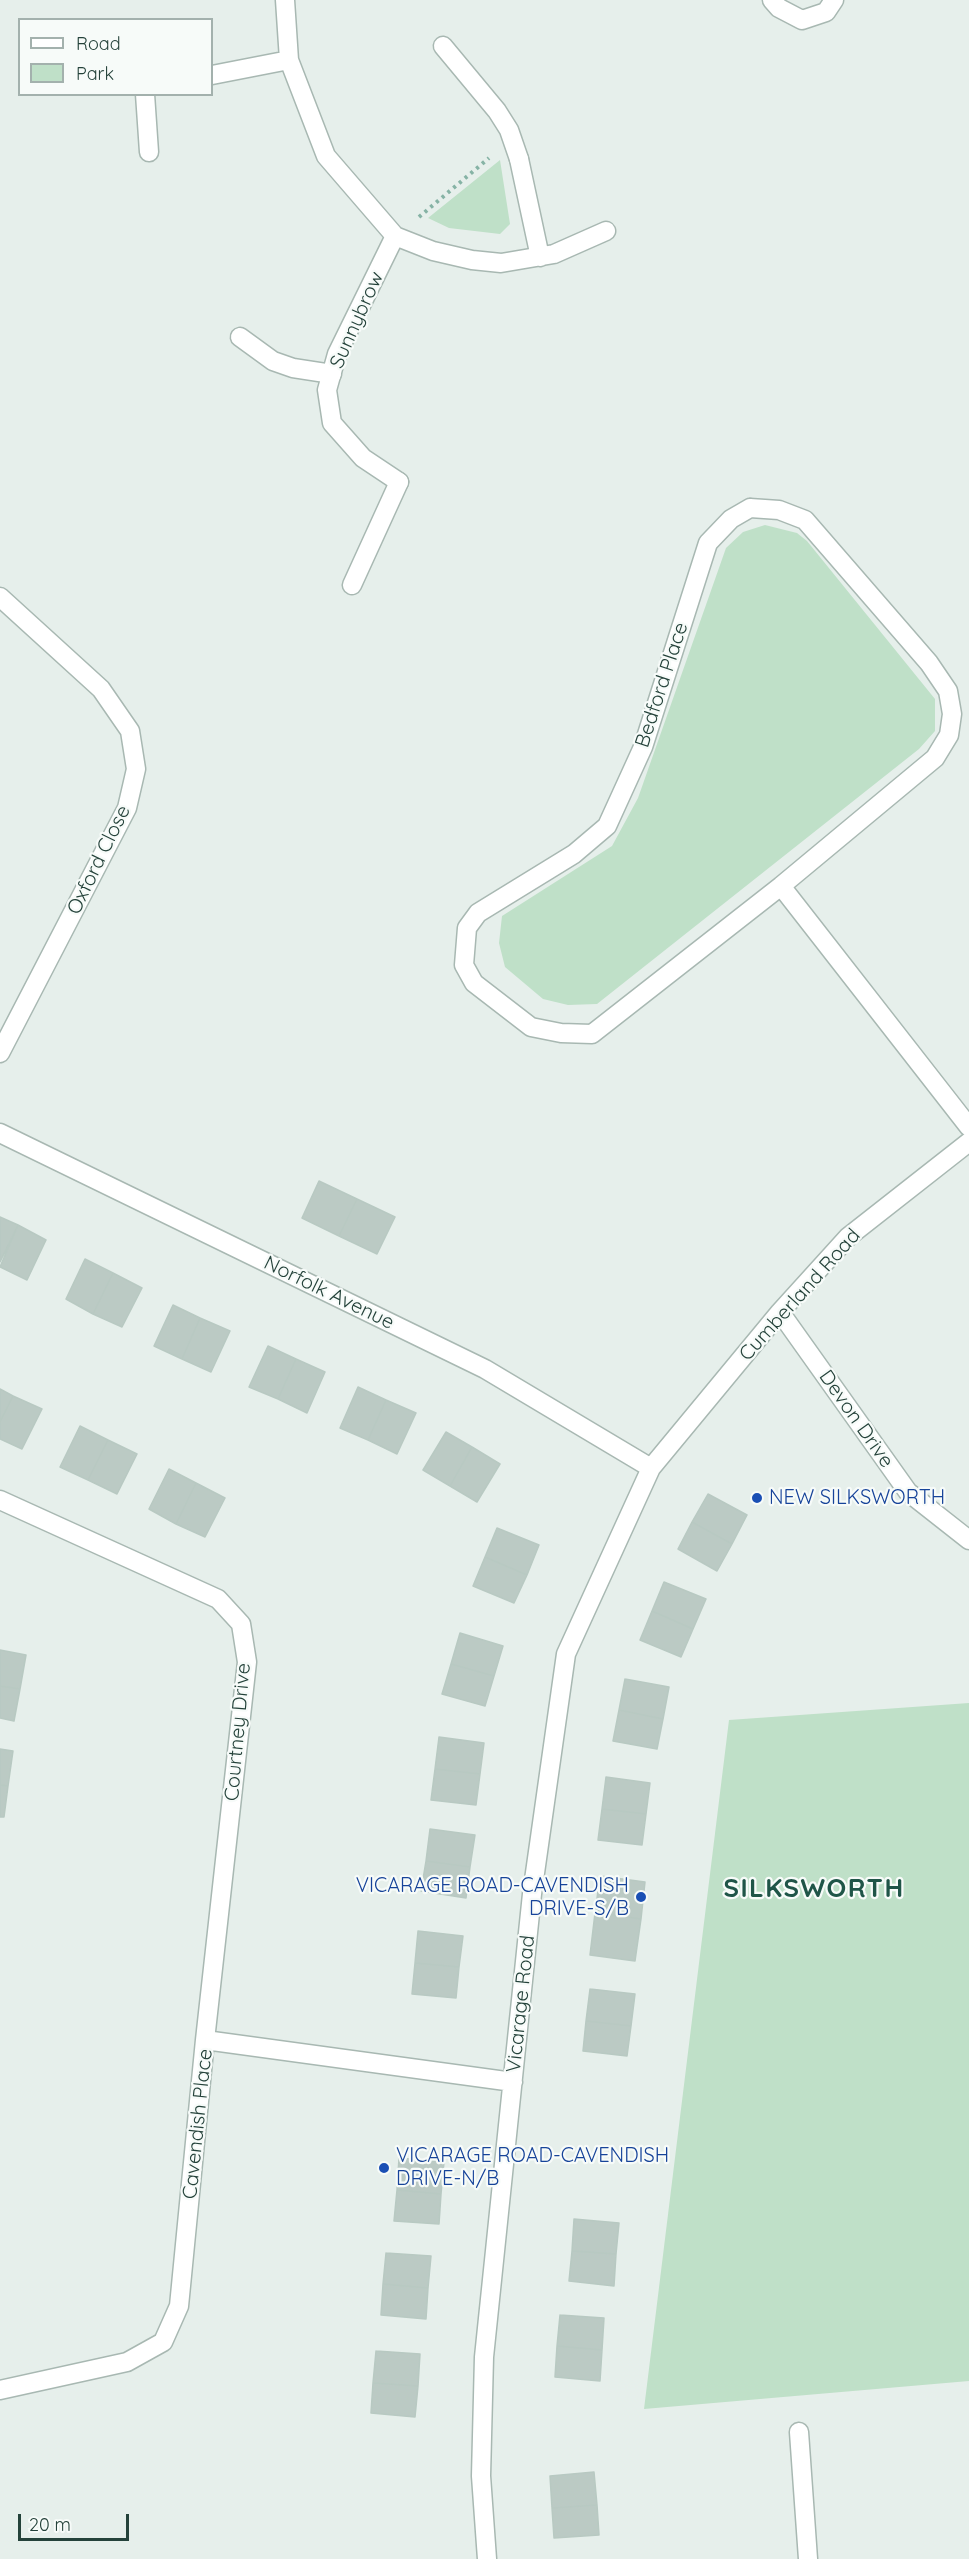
<!DOCTYPE html>
<style>
body{margin:0}
#map{position:relative;width:969px;height:2559px;overflow:hidden;background:#e6efeb;font-family:Quicksand,sans-serif}
canvas{display:block}
.legend{position:absolute;left:18px;top:18px;width:195px;height:78px;box-sizing:border-box;background:#f7fbf9;border:2px solid #a3b1ad;margin:0;padding:8px 10px;list-style:none;font-size:18px;color:#24423a}
.legend li{display:flex;align-items:center;gap:12px;height:30px}
.legend b{width:30px;border:2px solid #a3b1ad}
.scale{position:absolute;left:18px;top:2514px;width:111px;height:27px;box-sizing:border-box;border:3px solid #24423a;border-top:0;padding-left:8px;font-size:18px;line-height:21px;white-space:nowrap;color:#24423a;-webkit-text-stroke:4px #f7fbf9;paint-order:stroke}
</style>
<div id="map">
<canvas width="969" height="2559"></canvas>
<ul class="legend">
<li><b style="height:8px;background:#fff"></b>Road</li>
<li><b style="height:16px;background:#bfe0c8"></b>Park</li>
</ul>
<div class="scale">20 m</div>
</div>
<script>
const c = document.querySelector('canvas').getContext('2d');
c.lineJoin = 'round';
function paint(path, color) { c.fillStyle = color; c.fill(path, 'evenodd'); }
const poly = rows => new Path2D(rows.map(r => 'M' + r).join(''));
function trace(path, color, width, dash) { c.strokeStyle = color; c.lineWidth = width; c.lineCap = dash ? 'butt' : 'round'; c.setLineDash(dash || []); c.stroke(path); }
function drawText(font, color, halo, rows, align = 'center') {
  c.font = font + ' Quicksand,sans-serif'; c.lineWidth = 4.5; c.setLineDash([]); c.textBaseline = 'middle'; c.strokeStyle = halo; c.fillStyle = color; for (const [text, x, y, turn = 0] of rows) {
    c.save(); c.translate(x, y); c.rotate((+turn || 0) * Math.PI / 180); c.textAlign = isNaN(turn) ? turn : align; if (halo) c.strokeText(text, 0, 0); c.fillText(text, 0, 0); c.restore();
  }
}
paint(poly([
 [500,160,510,224,500,234,449,228,428,218],
 [765,525,797,533,807,541,935,699,935,731,919,749,597,1004,568,1005,543,999,505,967,499,943,502,916,612,846,638,798,726,548,743,532],
 [969,1703,969,2381,644,2409,729,1720]
]), '#bfe0c8');
const building = poly([
 [319,1181,357,1199,339,1236,302,1218,319,1181],
 [357,1199,395,1217,377,1254,339,1236,357,1199],
 [0,1217,18,1225,0,1262,0,1217],
 [18,1225,46,1240,27,1280,0,1267,18,1225],
 [85,1259,113,1273,93,1314,66,1299,85,1259],
 [113,1273,142,1288,122,1327,93,1314,113,1273],
 [173,1305,200,1318,182,1359,154,1346,173,1305],
 [200,1318,230,1331,211,1372,182,1359,200,1318],
 [268,1346,296,1359,278,1399,249,1387,268,1346],
 [296,1359,325,1372,307,1413,278,1399,296,1359],
 [358,1387,386,1400,368,1440,340,1428,358,1387],
 [0,1389,13,1396,0,1422,0,1389],
 [13,1396,42,1409,22,1449,0,1439,0,1422,13,1396],
 [386,1400,416,1413,397,1454,368,1440,386,1400],
 [80,1426,108,1440,88,1480,60,1467,80,1426],
 [446,1432,472,1447,450,1486,423,1470,446,1432],
 [108,1440,137,1454,117,1494,88,1480,108,1440],
 [472,1447,500,1464,477,1502,450,1486,472,1447],
 [169,1469,196,1483,176,1524,149,1509,169,1469],
 [196,1483,225,1498,205,1537,176,1524,196,1483],
 [708,1494,747,1515,732,1544,692,1522,708,1494],
 [692,1522,732,1544,717,1571,678,1549,692,1522],
 [497,1528,539,1545,527,1575,485,1557,497,1528],
 [485,1557,527,1575,514,1603,473,1586,485,1557],
 [664,1582,706,1599,693,1629,652,1611,664,1582],
 [652,1611,693,1629,681,1657,640,1640,652,1611],
 [460,1633,503,1646,494,1676,451,1664,460,1633],
 [0,1650,26,1655,20,1689,0,1686,0,1650],
 [451,1664,494,1676,485,1706,442,1694,451,1664],
 [625,1679,669,1687,663,1719,619,1710,625,1679],
 [0,1686,20,1689,14,1721,0,1718,0,1686],
 [619,1710,663,1719,657,1749,613,1741,619,1710],
 [439,1737,484,1743,480,1774,435,1769,439,1737],
 [0,1749,13,1751,8,1786,0,1785,0,1749],
 [435,1769,480,1774,476,1805,431,1800,435,1769],
 [606,1777,650,1783,646,1814,602,1809,606,1777],
 [0,1785,8,1786,4,1817,0,1817,0,1785],
 [602,1809,646,1814,642,1845,598,1840,602,1809],
 [430,1829,475,1835,470,1867,426,1861,430,1829],
 [426,1861,470,1867,466,1898,421,1891,426,1861],
 [600,1876,645,1882,641,1919,595,1913,600,1876],
 [595,1913,641,1919,635,1961,590,1955,595,1913],
 [418,1931,463,1936,459,1967,415,1963,418,1931],
 [415,1963,459,1967,456,1998,412,1994,415,1963],
 [590,1989,635,1994,631,2026,586,2021,590,1989],
 [586,2021,631,2026,627,2056,583,2051,586,2021],
 [399,2158,444,2162,441,2194,397,2190,399,2158],
 [397,2190,441,2194,439,2224,394,2221,397,2190],
 [574,2219,619,2223,616,2254,572,2251,574,2219],
 [572,2251,616,2254,614,2286,569,2281,572,2251],
 [386,2253,431,2256,428,2288,383,2284,386,2253],
 [383,2284,428,2288,426,2319,381,2315,383,2284],
 [560,2315,604,2318,602,2350,557,2346,560,2315],
 [557,2346,602,2350,600,2381,555,2377,557,2346],
 [376,2351,420,2354,418,2386,373,2383,376,2351],
 [373,2383,418,2386,415,2417,371,2413,373,2383],
 [594,2472,597,2505,552,2508,550,2476,594,2472],
 [597,2505,599,2535,554,2538,552,2508,597,2505]
]);
paint(building, '#bbcac4');
trace(building, '#b8c9c2', 1.5);
const lane = poly([
 [443,46,497,111,509,130,519,159],
 [240,337,273,361,293,368,332,374],
 [352,585,399,482]
]);
const street = poly([
 [285,0,289,60,326,156,395,236,433,251,472,260,501,263,554,254,606,231],
 [772,0,779,8,802,20,826,12,834,0],
 [212,75,289,60],
 [145,94,149,152],
 [519,159,540,257],
 [395,236,337,354,327,390,332,423,363,458,399,482],
 [750,508,779,510,805,520,929,663,948,691,952,714,949,735,935,758,781,886,592,1034,561,1033,531,1027,474,983,464,965,467,928,478,913,574,854,607,826,643,747,708,543,731,519,750,508],
 [0,597,101,689,130,731,136,769,127,808,0,1053],
 [781,886,969,1127],
 [0,1133,485,1369,651,1468],
 [780,1312,908,1492,969,1540],
 [0,1500,218,1599,241,1624,247,1662,205,2040],
 [0,2390,127,2362,163,2342,179,2306,205,2040,513,2082],
 [799,2432,808,2559],
 [487,2559,481,2476,484,2357,532,1894,566,1654,651,1468,780,1312,848,1237,969,1142]
]);
trace(lane, '#a8b8b2', 21);
trace(street, '#a8b8b2', 21);
trace(poly([
 [419,217,489,158]
]), '#86b3a5', 4, [3, 4.5]);
trace(lane, '#fff', 18);
trace(street, '#fff', 18);
for (const [x, y, r, color] of [
 [757,1498,6,"#1a4fb4"],
 [641,1897,6,"#1a4fb4"],
 [384,2168,6,"#1a4fb4"]
]) { const dot = new Path2D(); dot.arc(x, y, r, 0, 2 * Math.PI); c.fillStyle = color; c.fill(dot); trace(dot, '#f7fbf9', 2); }
drawText('20px', '#24423a', '#f7fbf9', [
 ["Sunnybrow",357,320,-66],
 ["Bedford Place",662,685,-72],
 ["Oxford Close",99,860,-64],
 ["Norfolk Avenue",329,1293,26],
 ["Cumberland Road",800,1295,-48],
 ["Devon Drive",856,1419,55],
 ["Courtney Drive",238,1732,-85],
 ["Vicarage Road",521,2004,-84],
 ["Cavendish Place",198,2124,-84]
]);
drawText('20px', '#164399', '#f7fbf9', [
 ["NEW SILKSWORTH",769,1498],
 ["VICARAGE ROAD-CAVENDISH",629,1886,"right"],
 ["DRIVE-S/B",629,1909,"right"],
 ["VICARAGE ROAD-CAVENDISH",396,2156],
 ["DRIVE-N/B",396,2179]
], 'left');
c.letterSpacing = '1.5px';
drawText('bold 26px', '#1f5548', '#f7fbf9', [
 ["SILKSWORTH",814,1889]
]);
c.letterSpacing = '0px';
</script>
